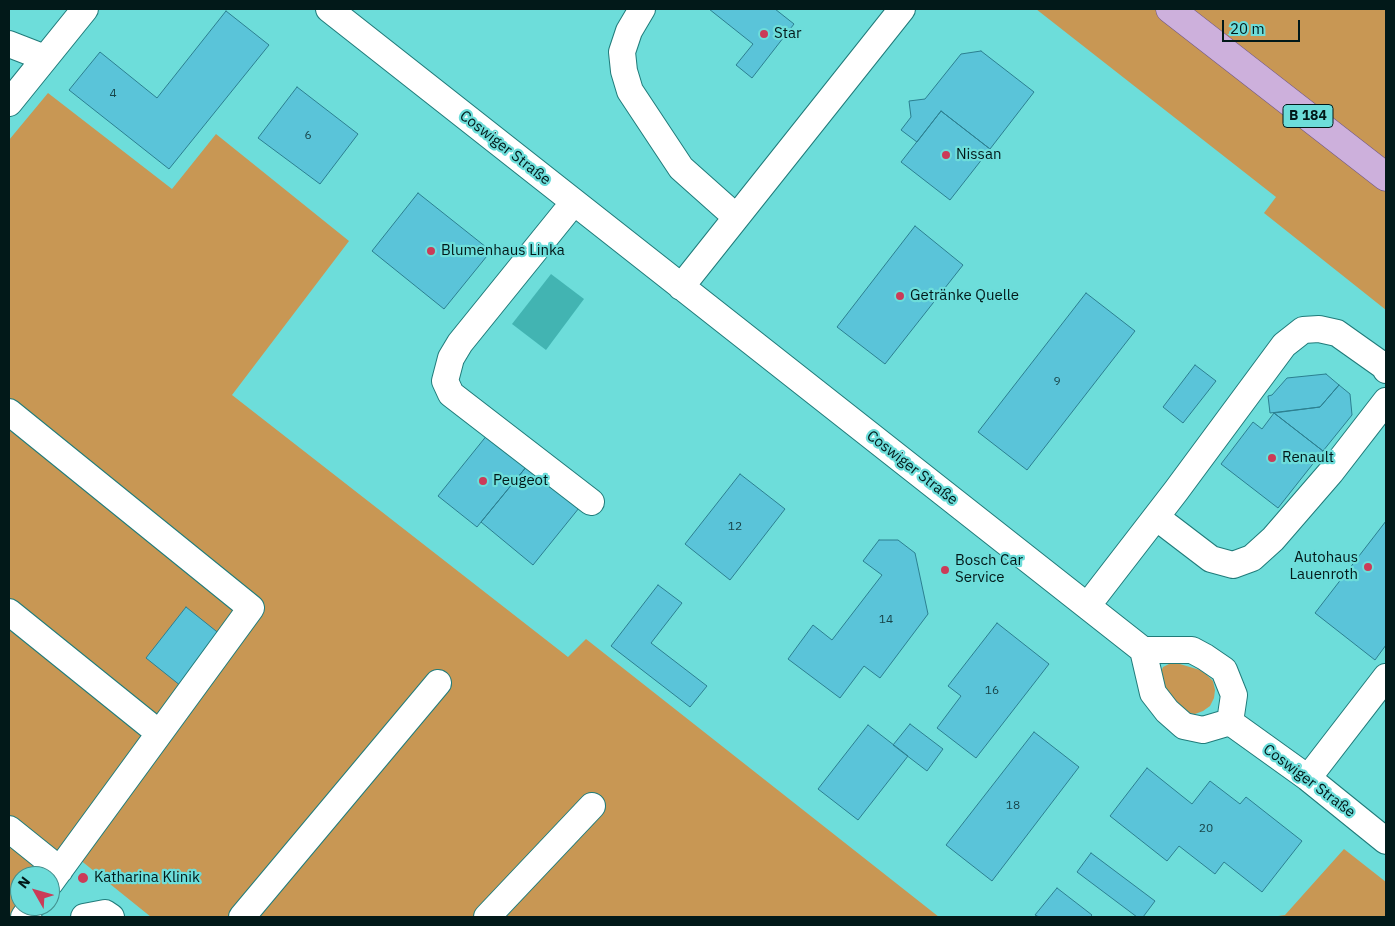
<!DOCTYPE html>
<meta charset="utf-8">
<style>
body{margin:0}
#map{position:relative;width:1395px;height:926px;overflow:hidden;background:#6dddda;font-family:"IBM Plex Sans",sans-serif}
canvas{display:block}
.frame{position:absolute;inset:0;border:10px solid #021919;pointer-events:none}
.north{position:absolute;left:10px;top:866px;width:50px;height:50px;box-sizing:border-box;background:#6dddda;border:1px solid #428f8d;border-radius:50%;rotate:308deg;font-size:14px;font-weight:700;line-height:20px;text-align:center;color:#021919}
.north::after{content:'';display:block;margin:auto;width:18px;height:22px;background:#cb3b58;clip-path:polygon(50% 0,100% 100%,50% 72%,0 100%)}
.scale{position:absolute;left:1222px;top:20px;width:78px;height:22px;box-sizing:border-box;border:2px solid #021919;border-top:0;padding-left:6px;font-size:15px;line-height:18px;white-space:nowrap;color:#021919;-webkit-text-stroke:4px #6dddda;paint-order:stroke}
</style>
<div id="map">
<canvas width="1395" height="926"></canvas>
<div class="frame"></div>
<div class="north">N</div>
<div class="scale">20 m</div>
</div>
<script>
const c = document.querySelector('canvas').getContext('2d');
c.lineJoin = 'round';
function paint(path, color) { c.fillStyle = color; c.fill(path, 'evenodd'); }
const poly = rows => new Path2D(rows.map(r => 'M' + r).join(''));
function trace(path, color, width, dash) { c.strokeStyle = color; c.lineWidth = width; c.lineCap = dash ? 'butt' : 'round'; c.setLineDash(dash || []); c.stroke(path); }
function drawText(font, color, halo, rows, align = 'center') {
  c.font = font + ' "IBM Plex Sans",sans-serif'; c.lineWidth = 4.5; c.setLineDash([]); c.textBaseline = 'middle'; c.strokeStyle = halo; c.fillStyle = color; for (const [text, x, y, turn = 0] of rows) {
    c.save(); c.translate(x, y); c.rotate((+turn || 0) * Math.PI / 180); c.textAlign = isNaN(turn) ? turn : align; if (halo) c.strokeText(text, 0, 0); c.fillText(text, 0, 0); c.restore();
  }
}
paint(poly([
 [1036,9,1386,9,1386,310,1264,213,1276,197],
 [48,93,172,189,216,134,349,241,232,395,568,657,586,639,939,917,151,917,79,859,43,876,20,876,20,906,11,917,9,917,9,140],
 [1173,662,1200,670,1207,675,1213,681,1215,690,1214,698,1210,706,1203,711,1195,714,1186,713,1179,709,1162,683,1161,672,1163,667],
 [1344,849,1386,882,1386,917,1271,917,1285,915]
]), '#c89754');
paint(poly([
 [551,274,584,299,546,350,512,324]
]), '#42b4b2');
const building = poly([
 [709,9,775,9,794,24,752,78,736,65,753,44,709,9],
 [226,11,269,45,169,169,69,90,100,52,157,98,226,11],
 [981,51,1034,92,990,149,941,111,917,142,901,130,911,117,909,101,925,99,961,54,981,51],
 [297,87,358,134,320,184,258,138,297,87],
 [941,111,990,149,950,200,901,162,941,111],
 [418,193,491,251,444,309,372,251,418,193],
 [915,226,963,265,885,364,837,327,915,226],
 [1086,293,1135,331,1027,470,978,432,1086,293],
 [1195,365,1216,381,1183,423,1163,407,1195,365],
 [1326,374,1339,385,1320,407,1270,413,1268,396,1272,395,1287,378,1326,374],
 [1339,385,1350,394,1352,415,1323,451,1274,413,1320,407,1339,385],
 [1274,413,1323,451,1278,508,1221,464,1253,422,1262,429,1274,413],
 [488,434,527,466,477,527,438,496,488,434],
 [527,466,579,508,533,565,481,522,527,466],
 [740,474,785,509,730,580,685,544,740,474],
 [1386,521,1386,645,1375,660,1315,613,1386,521],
 [879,540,898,540,915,553,928,614,880,678,864,666,840,698,788,659,813,625,832,640,882,575,863,561,879,540],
 [658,585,682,603,651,643,707,686,690,707,611,646,658,585],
 [186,607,221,635,181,686,146,658,186,607],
 [997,623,1049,664,976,758,937,728,961,696,948,686,997,623],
 [910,724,943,749,927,771,893,745,910,724],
 [868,725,908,756,858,820,818,789,868,725],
 [1034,732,1079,767,992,881,946,845,1034,732],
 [1147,768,1192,804,1210,781,1240,804,1246,797,1302,841,1262,892,1224,862,1215,874,1179,846,1167,861,1110,816,1147,768],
 [1091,853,1155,901,1143,917,1137,917,1077,872,1091,853],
 [1057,888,1092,915,1090,917,1039,917,1035,915,1057,888]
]);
paint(building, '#5ac4d9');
trace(building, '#2c7f90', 1);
const minor = poly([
 [329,9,1143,650,1153,693,1167,711,1184,726,1203,730,1230,722],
 [642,9,629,31,622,52,624,71,630,91,681,168,736,217],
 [9,44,45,58],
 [9,103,85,9],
 [574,202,460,343,451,358,445,381,451,394,591,502],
 [681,287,902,9],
 [9,412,251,608,50,883],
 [1156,517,1211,559,1233,565,1252,558,1273,539,1331,472,1386,401],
 [1088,605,1176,491,1284,345,1303,330,1319,329,1337,333,1385,367,1386,370],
 [9,612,159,733],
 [1143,650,1192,650,1205,657,1224,670,1234,695,1230,722],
 [1230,722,1308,778,1386,841],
 [1308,778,1386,677],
 [9,829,60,870],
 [24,917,32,906],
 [84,917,105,913,111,917],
 [242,917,438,683],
 [487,917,592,806]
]);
const major = poly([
 [1170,9,1386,177]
]);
trace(minor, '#207b7a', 28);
trace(major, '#705989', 29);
trace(minor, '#fff', 26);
trace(major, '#cdb0dc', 28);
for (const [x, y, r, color] of [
 [764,34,5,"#cb3b58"],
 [946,155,5,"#cb3b58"],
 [431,251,5,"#cb3b58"],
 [900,296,5,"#cb3b58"],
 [1272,458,5,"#cb3b58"],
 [483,481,5,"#cb3b58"],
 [1368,567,5,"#cb3b58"],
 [945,570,5,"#cb3b58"],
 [83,878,6,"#cb3b58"]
]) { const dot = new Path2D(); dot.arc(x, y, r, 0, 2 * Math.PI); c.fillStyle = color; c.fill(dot); trace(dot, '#6dddda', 2); }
drawText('12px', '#184449', null, [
 ["4",113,94],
 ["6",308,136],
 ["9",1057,382],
 ["12",735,527],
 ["14",886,620],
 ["16",992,691],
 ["18",1013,806],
 ["20",1206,829]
]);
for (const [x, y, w] of [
 [1308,116,50]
]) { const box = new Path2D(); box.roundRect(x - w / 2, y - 11.5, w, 23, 4); c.fillStyle = '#6dddda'; c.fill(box); trace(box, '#021919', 1); }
drawText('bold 14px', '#021919', null, [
 ["B 184",1308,116]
]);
drawText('15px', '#021919', '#6dddda', [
 ["Star",774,34],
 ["Nissan",956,155],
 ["Blumenhaus Linka",441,251],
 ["Getränke Quelle",910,296],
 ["Renault",1282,458],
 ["Peugeot",493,481],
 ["Autohaus",1358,558,"right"],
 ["Lauenroth",1358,575,"right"],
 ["Bosch Car",955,561],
 ["Service",955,578],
 ["Katharina Klinik",94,878]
], 'left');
drawText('15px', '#021919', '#6dddda', [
 ["Coswiger Straße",505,148,38],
 ["Coswiger Straße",912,468,38],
 ["Coswiger Straße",1309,781,37]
]);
</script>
